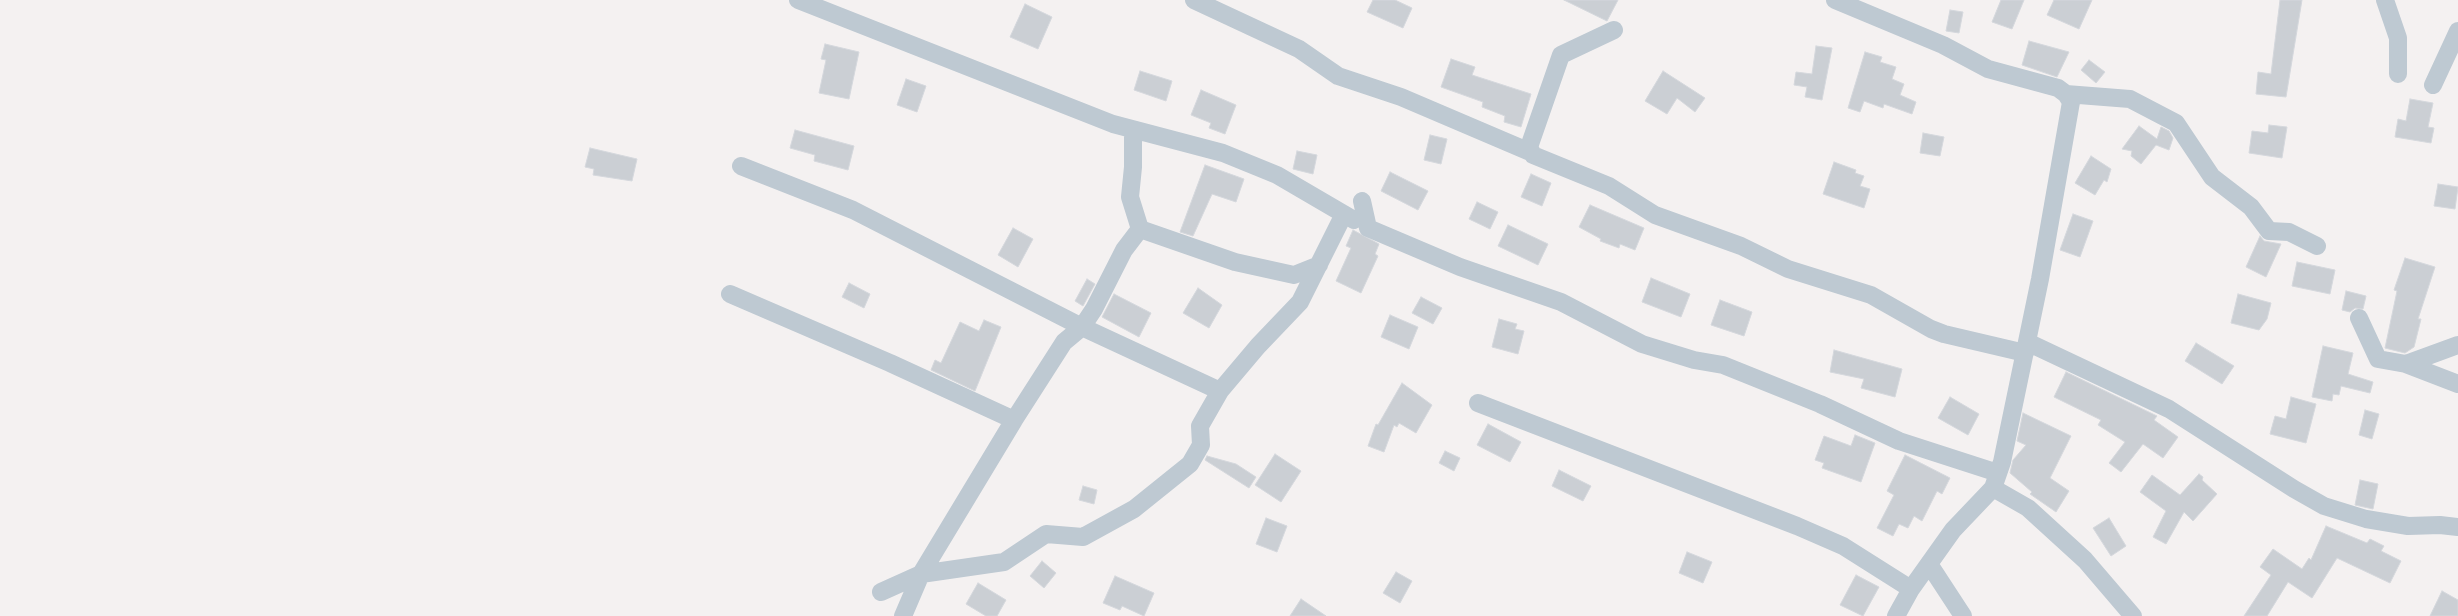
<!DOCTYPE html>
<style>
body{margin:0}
canvas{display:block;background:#f4f1f1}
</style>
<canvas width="2458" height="616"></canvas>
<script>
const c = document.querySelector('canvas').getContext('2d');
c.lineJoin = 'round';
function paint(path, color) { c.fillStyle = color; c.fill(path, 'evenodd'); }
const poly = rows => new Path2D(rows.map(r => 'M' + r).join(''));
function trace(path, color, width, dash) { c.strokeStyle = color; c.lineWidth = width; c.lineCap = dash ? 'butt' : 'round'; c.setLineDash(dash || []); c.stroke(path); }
const building = poly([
 [1373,0,1395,0,1412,8,1403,28,1367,12,1373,0],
 [1564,0,1618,0,1607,21,1564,0],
 [2001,0,2024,0,2012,29,1992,22,2001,0],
 [2054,0,2092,0,2079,29,2047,15,2054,0],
 [2280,0,2302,0,2286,97,2256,94,2258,72,2271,74,2280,0],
 [1025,4,1052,17,1038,49,1010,37,1025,4],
 [1950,10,1963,12,1959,33,1946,31,1950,10],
 [2029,41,2069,52,2057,77,2022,65,2029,41],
 [825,44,859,52,849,99,819,93,826,60,821,59,825,44],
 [1816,46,1832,48,1822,100,1805,97,1807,87,1794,85,1796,72,1812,74,1816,46],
 [1865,52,1882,57,1880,62,1896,67,1892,79,1904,84,1900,95,1916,102,1912,114,1884,104,1883,108,1864,101,1860,112,1848,108,1865,52],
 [1451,59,1475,67,1472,75,1531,94,1521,127,1504,122,1505,116,1482,107,1483,102,1441,87,1451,59],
 [2089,60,2105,72,2096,83,2081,70,2089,60],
 [1140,71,1172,81,1166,101,1134,90,1140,71],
 [1663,71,1705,98,1695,112,1677,98,1667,114,1645,101,1663,71],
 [906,79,926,86,917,112,897,105,906,79],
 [1201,90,1236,105,1225,134,1209,128,1211,123,1191,115,1201,90],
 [2410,99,2433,103,2428,127,2434,128,2431,143,2395,137,2398,119,2406,121,2410,99],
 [2269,125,2287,127,2282,158,2249,153,2252,131,2268,133,2269,125],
 [2139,126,2157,139,2161,127,2169,131,2173,138,2169,150,2156,145,2141,164,2131,156,2132,151,2122,149,2139,126],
 [795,130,854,146,848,170,814,161,815,155,790,148,795,130],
 [1923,133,1944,137,1940,156,1920,153,1923,133],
 [1430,135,1447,139,1441,164,1424,160,1430,135],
 [590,148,637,159,632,181,593,175,594,169,585,167,590,148],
 [1297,151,1317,155,1313,174,1293,169,1297,151],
 [2091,156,2111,169,2107,182,2104,180,2095,195,2075,183,2091,156],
 [1834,162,1856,170,1855,173,1864,176,1860,186,1870,189,1864,208,1823,194,1834,162],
 [1205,165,1244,179,1236,202,1212,194,1193,236,1180,232,1205,165],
 [1390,172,1428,191,1418,210,1381,191,1390,172],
 [1531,174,1551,183,1542,206,1521,197,1531,174],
 [2438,184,2458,187,2455,209,2434,206,2438,184],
 [1477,202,1498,212,1490,229,1469,219,1477,202],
 [1590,205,1644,228,1635,250,1620,244,1619,248,1600,241,1601,239,1579,227,1590,205],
 [2073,214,2093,221,2080,257,2060,250,2073,214],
 [1508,225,1548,244,1538,265,1498,246,1508,225],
 [1013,228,1033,239,1018,267,998,255,1013,228],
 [1353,230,1379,244,1375,254,1378,256,1361,293,1336,281,1351,248,1346,246,1353,230],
 [2260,236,2264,241,2281,244,2266,277,2246,267,2260,236],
 [2405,258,2435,267,2418,319,2421,319,2414,347,2405,353,2385,348,2397,291,2394,290,2405,258],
 [2297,262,2335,270,2330,294,2292,286,2297,262],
 [1651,278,1690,294,1681,317,1642,302,1651,278],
 [1087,279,1095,284,1083,306,1075,301,1087,279],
 [849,283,870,294,864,308,842,297,849,283],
 [1198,288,1222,305,1209,328,1183,313,1198,288],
 [2346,291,2366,296,2363,309,2355,308,2350,312,2342,310,2346,291],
 [1114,294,1151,313,1139,337,1102,317,1114,294],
 [2238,294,2271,303,2267,319,2259,330,2231,323,2238,294],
 [1421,297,1442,308,1433,324,1412,313,1421,297],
 [1720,300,1752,312,1744,336,1711,325,1720,300],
 [1390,315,1418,327,1409,349,1381,337,1390,315],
 [1499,319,1517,324,1515,329,1524,331,1518,354,1492,347,1499,319],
 [984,320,1001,327,975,391,931,370,935,360,941,363,960,322,979,331,984,320],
 [2196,343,2234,366,2222,384,2185,361,2196,343],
 [2323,346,2353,353,2348,374,2373,382,2370,393,2341,386,2339,395,2333,394,2332,401,2312,397,2323,346],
 [1834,350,1902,369,1895,397,1861,388,1864,379,1830,372,1834,350],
 [2066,372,2157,416,2154,420,2178,437,2163,458,2143,444,2121,472,2109,463,2125,442,2098,425,2101,420,2054,397,2066,372],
 [1402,383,1432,405,1416,433,1399,423,1397,427,1394,425,1384,452,1368,446,1376,424,1378,425,1402,383],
 [1950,397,1979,414,1968,435,1938,418,1950,397],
 [2291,397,2316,404,2306,443,2270,434,2275,416,2286,419,2291,397],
 [2365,410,2379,414,2372,439,2359,435,2365,410],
 [2023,413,2071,436,2050,478,2069,491,2056,512,2030,494,2032,492,2010,473,2013,460,2026,445,2017,441,2023,413],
 [1488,424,1521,442,1510,462,1477,445,1488,424],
 [1855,435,1875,443,1861,482,1822,468,1824,463,1815,460,1824,436,1851,446,1855,435],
 [1445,451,1460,458,1454,471,1439,463,1445,451],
 [1275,454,1301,471,1281,502,1255,485,1275,454],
 [1905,455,1950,478,1942,494,1937,491,1922,521,1914,516,1908,528,1899,524,1893,536,1877,528,1894,495,1887,491,1905,455],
 [1207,456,1236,464,1256,477,1249,488,1205,460,1207,456],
 [1559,470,1591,486,1583,501,1552,486,1559,470],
 [2199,474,2203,477,2202,480,2217,494,2193,521,2184,512,2166,544,2153,537,2166,511,2140,492,2152,475,2180,495,2199,474],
 [2360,480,2378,484,2373,509,2355,505,2360,480],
 [1083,486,1097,490,1094,504,1079,500,1083,486],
 [1266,518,1287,526,1277,552,1256,544,1266,518],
 [2109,518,2126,546,2111,556,2093,528,2109,518],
 [2326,526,2367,543,2370,539,2384,546,2381,551,2401,561,2390,583,2337,558,2312,598,2288,582,2267,616,2244,616,2271,575,2260,567,2273,549,2302,569,2309,558,2311,560,2326,526],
 [1687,552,1712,562,1703,583,1679,573,1687,552],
 [1042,561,1056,573,1044,588,1030,576,1042,561],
 [1396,572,1412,581,1400,603,1383,593,1396,572],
 [1856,575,1879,587,1863,616,1840,605,1856,575],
 [1115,576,1154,593,1144,616,1122,606,1120,610,1103,603,1115,576],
 [978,583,1006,600,997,616,986,616,966,604,978,583],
 [2442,591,2458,600,2458,616,2430,616,2442,591],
 [1301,599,1326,616,1290,616,1301,599]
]);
paint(building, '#cbcfd4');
trace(building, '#d5d8dd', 1);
trace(poly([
 [798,0,1113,124,1223,153,1277,175,1354,220],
 [1194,0,1299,49,1338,76,1401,97,1530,152],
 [1835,0,1943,45,1988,69,2058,88,2066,94,2071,102,2040,279,2002,462,1993,488,1953,530,1911,589,1896,616],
 [2385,0,2398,38,2398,74],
 [1614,30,1561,55,1529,147,1533,155,1609,186,1655,215,1741,246,1788,269,1871,295,1931,329,1944,334,2025,353],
 [2433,85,2458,31],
 [2066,94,2130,99,2176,123,2212,177,2251,207,2269,231,2289,232,2317,246],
 [1133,130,1133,167,1130,197,1140,229],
 [741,166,853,210,1082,327,1220,391,1258,346,1300,302,1344,214],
 [1362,201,1368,228,1460,267,1561,302,1642,344,1694,360,1723,365,1820,404,1899,441,1998,473],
 [730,294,890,363,1014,420],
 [2359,318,2378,359,2406,364,2458,384],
 [2027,342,2169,409,2294,489,2324,506,2366,519,2408,526,2440,525,2458,527],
 [2406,364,2458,345],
 [1478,403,1797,526,1843,546,1911,589],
 [1993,488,2028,508,2085,560,2133,616],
 [1929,564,1963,616],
 [881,592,921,574,1004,562,1046,534,1083,537,1134,509,1190,464,1201,445,1200,426,1220,391],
 [903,616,921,574,1014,420,1064,342,1082,327,1094,309,1124,250,1140,229,1235,262,1294,275,1319,265]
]), '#bec9d2', 18);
</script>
